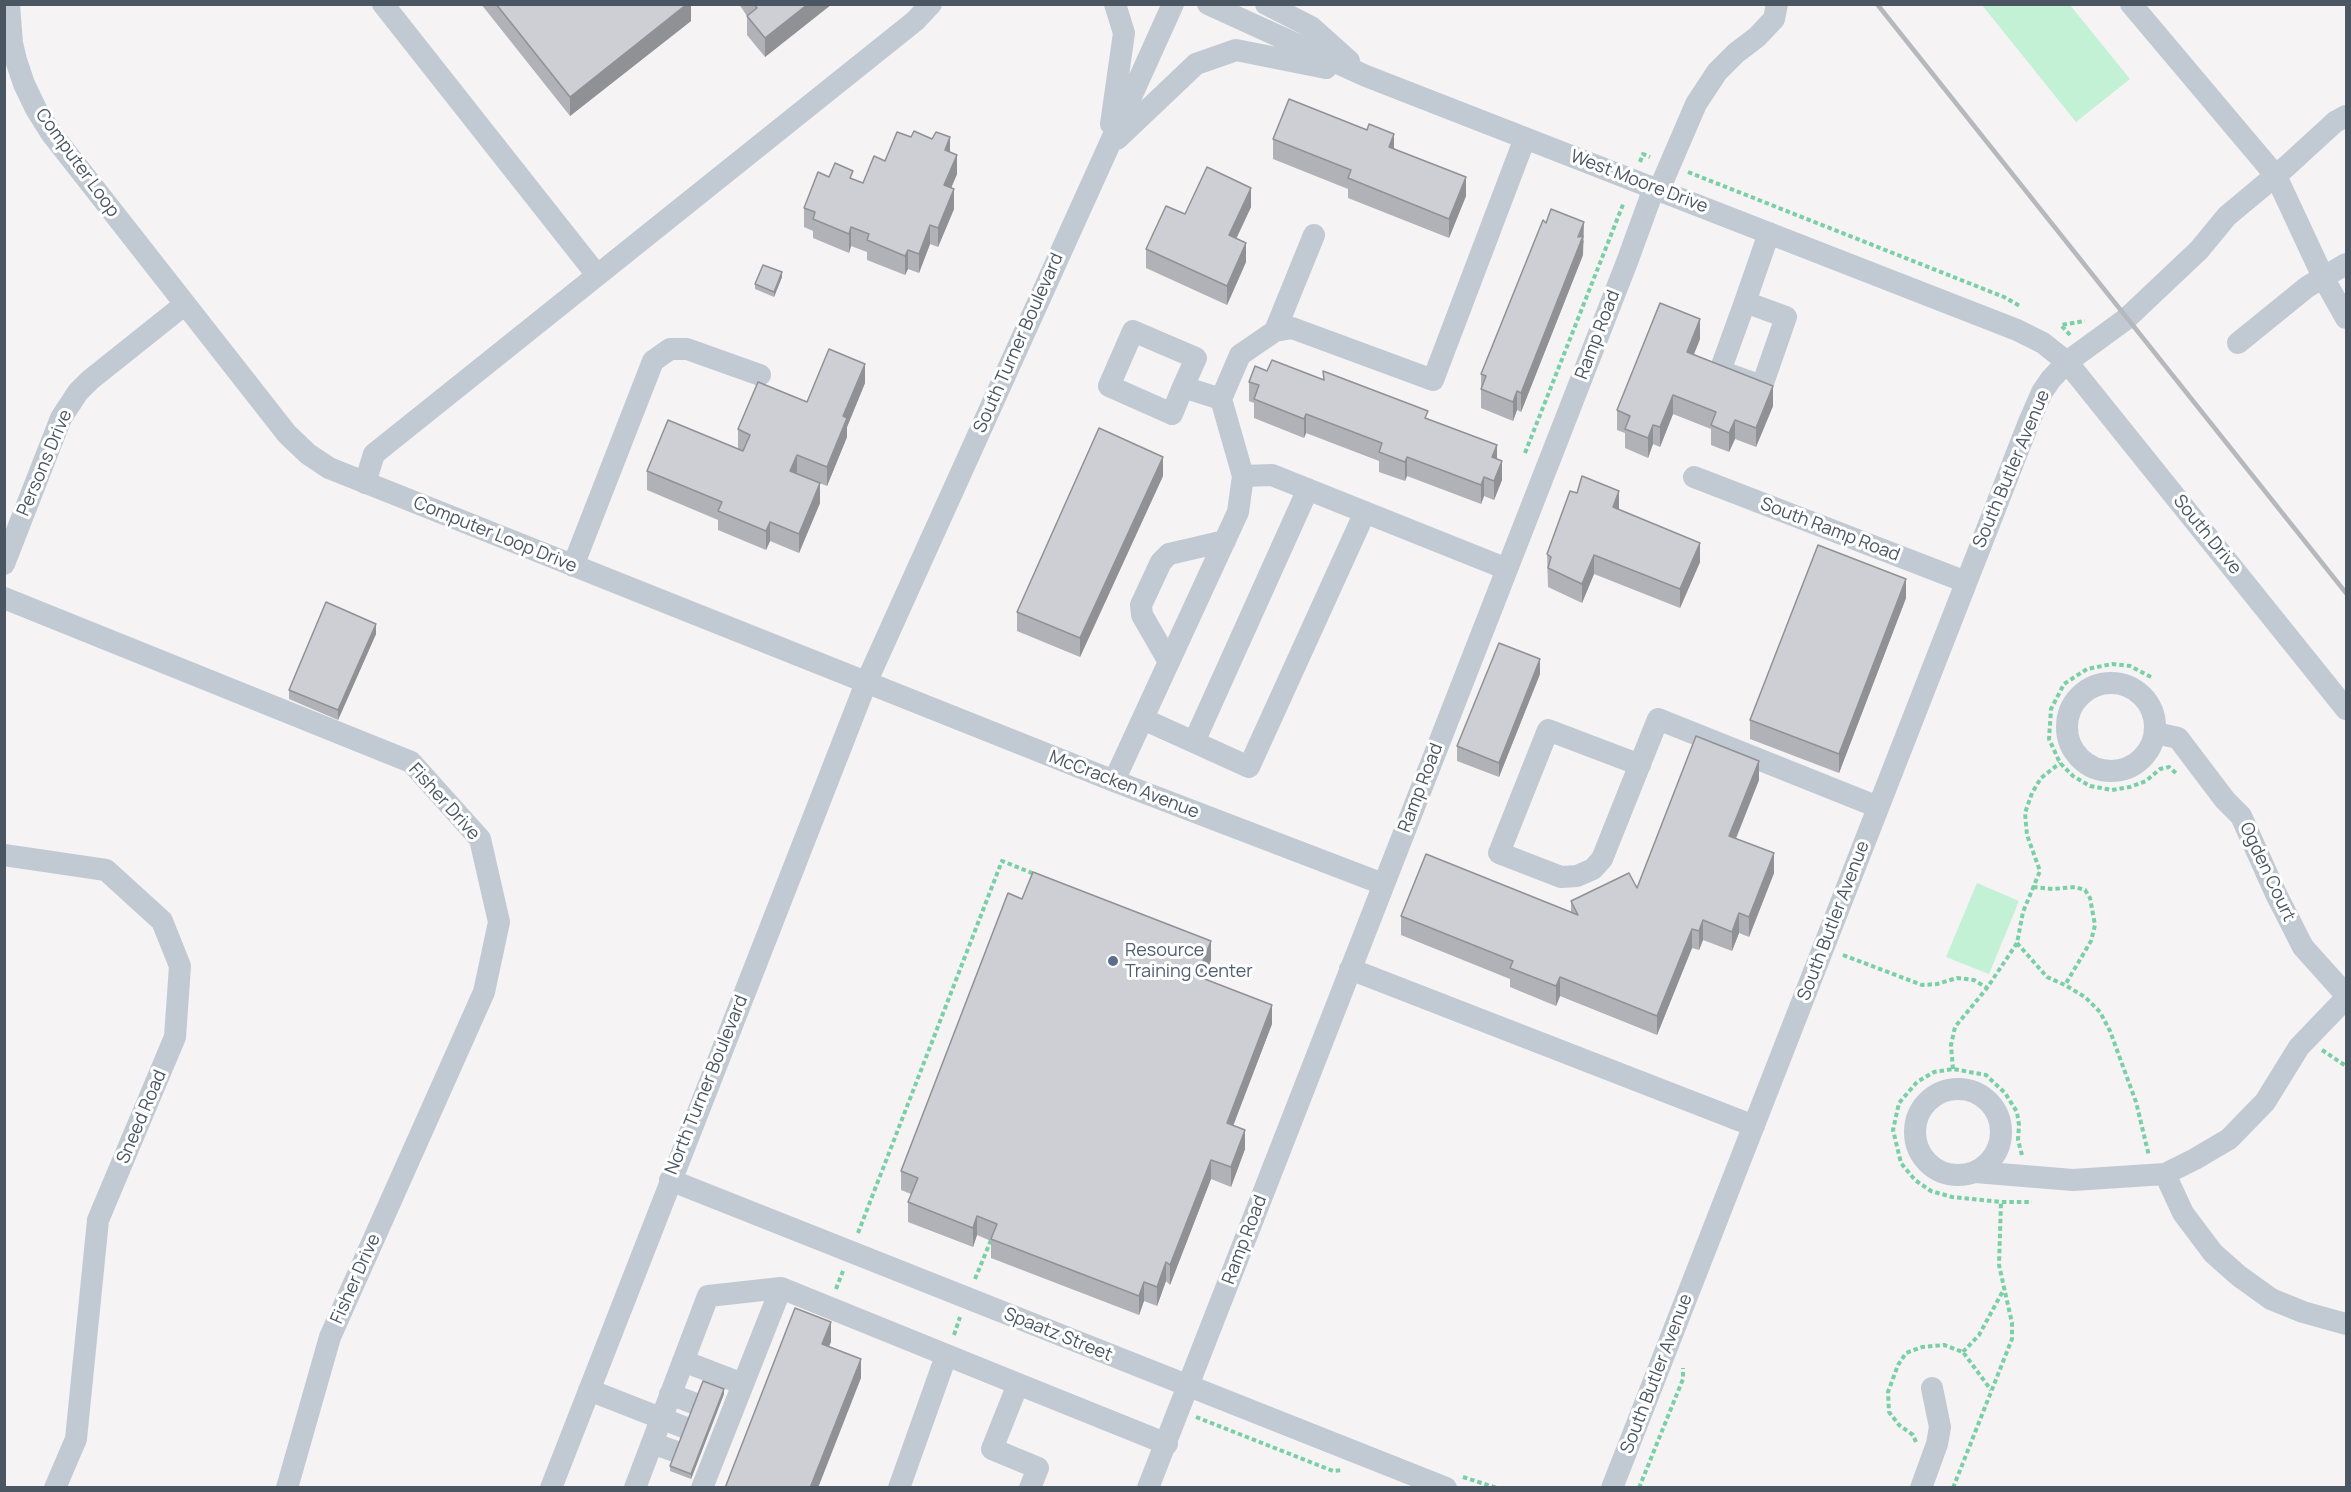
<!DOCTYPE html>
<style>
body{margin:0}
#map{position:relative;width:2351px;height:1492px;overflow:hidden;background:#f5f3f3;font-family:Manrope,sans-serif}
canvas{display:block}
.frame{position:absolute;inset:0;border:6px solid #4a5661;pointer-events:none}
</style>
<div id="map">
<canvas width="2351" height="1492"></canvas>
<div class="frame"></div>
</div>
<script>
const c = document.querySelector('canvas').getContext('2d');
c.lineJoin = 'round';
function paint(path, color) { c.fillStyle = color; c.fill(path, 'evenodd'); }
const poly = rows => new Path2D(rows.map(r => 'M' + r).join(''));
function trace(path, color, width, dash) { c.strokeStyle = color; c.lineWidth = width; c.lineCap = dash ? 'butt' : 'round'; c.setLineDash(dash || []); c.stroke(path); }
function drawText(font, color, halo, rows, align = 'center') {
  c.font = font + ' Manrope,sans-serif'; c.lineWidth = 6; c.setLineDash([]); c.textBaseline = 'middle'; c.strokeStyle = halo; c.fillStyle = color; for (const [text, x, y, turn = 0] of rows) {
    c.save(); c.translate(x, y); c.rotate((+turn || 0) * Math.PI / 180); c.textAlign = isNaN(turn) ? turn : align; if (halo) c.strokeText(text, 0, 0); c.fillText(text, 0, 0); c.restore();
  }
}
paint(poly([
 [1982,5,2070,5,2130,79,2076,122],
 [1977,883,2019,901,1989,974,1946,957]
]), '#c3f1d5');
trace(poly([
 [1640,162,1643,154,1650,157],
 [1688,172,2004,297,2020,306],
 [2070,335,2061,325,2085,321],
 [1525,453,1624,202],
 [2151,677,2130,666,2112,664,2087,669,2064,684,2051,709,2049,739,2060,763,2073,776,2090,786,2112,790,2130,787,2146,781,2160,769,2169,767,2178,775],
 [2033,887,2053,889,2075,887,2085,890,2090,898,2095,925,2091,941,2065,985],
 [2017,943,2047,977,2065,985,2085,997,2100,1012,2110,1031,2136,1102,2149,1156],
 [1843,955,1922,985,1937,984,1957,978,1974,980,1987,988],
 [2322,1050,2346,1066],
 [1953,1069,1951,1045,1955,1027,1987,988,2017,943,2023,912,2040,871,2027,835,2025,813,2032,793,2041,778,2060,763],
 [2022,1155,2018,1140,2019,1125,2017,1112,2005,1093,1986,1075,1953,1069,1934,1072,1917,1082,1899,1103,1893,1130,1901,1163,1915,1180,1931,1191,1952,1197,2001,1202,2032,1202],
 [858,1233,1002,861,1037,875],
 [975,1279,991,1240],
 [836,1289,843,1271],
 [954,1335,960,1317],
 [1963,1352,1979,1335,2004,1289],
 [1196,1417,1333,1471,1343,1470],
 [1916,1442,1913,1435,1899,1425,1889,1412,1888,1392,1898,1365,1906,1353,1922,1347,1944,1345,1963,1352,1991,1390],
 [1463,1477,1497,1488],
 [1639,1488,1683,1379,1683,1368],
 [1953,1488,2012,1339,2012,1323,1999,1265,2001,1202]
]), '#7ad0a6', 4, [4.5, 3]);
trace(poly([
 [9,4,12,43,16,60,24,84,36,109,51,133,287,434,308,454,329,468,1114,781,1383,884],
 [383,4,597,275],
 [1208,4,1366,76,2017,330,2043,343,2067,362,2346,709],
 [1266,4,1311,27,1349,61],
 [2131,4,2276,176,2324,279,2346,318],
 [1111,124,1124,33,1115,4],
 [1117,139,1196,64,1236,50,1326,68],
 [1659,190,1696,104,1717,72,1736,53,1757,37,1774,19,1777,4],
 [1745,302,1786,317,1762,386,1720,371,1745,302,1769,233],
 [1275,331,1314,235],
 [2238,343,2307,287,2346,264],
 [1183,387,1172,414,1109,386,1133,331,1196,358,1183,387,1221,399],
 [1243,476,1272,475,1507,569],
 [1694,477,1966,582],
 [365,483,374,454,915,21,931,4],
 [4,564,61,418,78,392,90,380,184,305],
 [573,566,653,361,670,349,687,349,760,375],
 [4,598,411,762,480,839,499,922,484,992,330,1337,287,1488],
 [1169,662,1142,615,1141,605,1161,562,1169,554,1225,541],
 '2067 727a44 44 0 1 1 88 0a44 44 0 1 1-88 0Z',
 [1143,719,1249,767,1365,512],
 [2156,733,2178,738,2225,800,2241,816,2276,894,2303,947,2346,995],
 [1194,742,1308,489],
 [1640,765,1548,730,1499,853,1561,877,1577,876,1593,869,1602,859,1658,719,1878,807],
 [1114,781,1238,512,1243,476,1221,399,1240,355,1275,331,1292,328,1433,380,1525,138],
 [4,855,106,870,162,921,180,966,175,1037,98,1220,76,1439,55,1488],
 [1350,969,1754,1126],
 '1915 1132a43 43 0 1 1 86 0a43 43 0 1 1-86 0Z',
 [1975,1172,2073,1180,2165,1174,2195,1159,2229,1139,2265,1102,2299,1047,2346,998],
 [2165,1174,2183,1213,2213,1253,2239,1276,2271,1299,2303,1312,2346,1324],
 [670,1180,1446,1488],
 [683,1361,743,1384],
 [589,1390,686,1428],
 [670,1394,696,1404],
 [652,1443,677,1452],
 [551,1488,866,683,1173,4],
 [635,1488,708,1296,781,1288,1018,1384],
 [702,1488,781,1288],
 [899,1488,946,1356],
 [1030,1488,1038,1468,992,1449,1018,1384,1167,1444],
 [1148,1488,1627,262,1654,188],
 [1612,1488,2029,422,2042,392,2051,379,2067,362,2126,319,2199,250,2227,216,2287,166,2335,122,2346,116],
 [1921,1488,1937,1444,1940,1427,1932,1388]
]), '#c1cad2', 22);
trace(poly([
 [1877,4,2346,593]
]), '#b5b8bd', 4.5);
paint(poly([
 [481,4,691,4,691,21,570,116],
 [739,4,832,4,765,57,747,35,747,16],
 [1273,139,1394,148,1466,196,1449,238,1348,198,1348,189,1273,159],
 [950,152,957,174,951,188,954,209,938,247,930,244,919,273,908,269,905,275,867,260,867,252,851,246,849,253,813,238,813,231,804,227,804,208,829,177,853,179,863,183,885,161],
 [1251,207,1236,239,1246,262,1227,305,1146,268,1146,249,1185,214],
 [1546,223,1584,241,1583,244,1583,255,1521,412,1517,410,1513,421,1481,408,1481,374],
 [782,277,774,297,755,289,755,284],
 [1700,339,1694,354,1773,406,1756,447,1735,439,1729,452,1711,445,1711,429,1673,414,1660,447,1653,444,1648,458,1625,448,1625,433,1617,430,1617,410],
 [1267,371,1323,380,1323,371,1428,419,1497,459,1502,480,1494,500,1484,496,1481,504,1407,476,1405,481,1379,472,1379,461,1306,433,1304,438,1254,418,1254,403,1249,401,1249,382],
 [865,383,847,427,847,437,827,486,797,474,820,503,799,553,770,541,766,550,718,530,718,520,647,490,647,471,738,449,738,429,807,402],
 [1163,476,1080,657,1017,631,1017,612],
 [1619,510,1700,562,1680,608,1594,574,1582,603,1548,587,1547,554],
 [1906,598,1839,773,1750,739,1750,720],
 [376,634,338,720,289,699,289,690],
 [1540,674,1499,777,1457,761,1457,746],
 [1759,780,1736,839,1774,873,1749,937,1739,933,1732,951,1703,940,1699,950,1692,948,1657,1035,1560,996,1556,1006,1510,987,1510,979,1401,935,1401,916,1571,912,1571,901,1637,888],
 [1022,899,1211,960,1204,979,1272,1024,1233,1125,1245,1149,1231,1187,1211,1179,1170,1285,1166,1281,1157,1306,1144,1301,1139,1315,991,1258,991,1241,977,1235,973,1247,908,1222,908,1202,911,1194,901,1190,901,1171],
 [724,1394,691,1479,670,1471,670,1466]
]), '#b0b2b7');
paint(poly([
 [687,4,691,4,691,21,570,116,570,97],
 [808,4,832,4,765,57,765,38],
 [1394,134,1394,153,1389,147],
 [950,137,950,157,945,150],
 [957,155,957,174,944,205,944,185],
 [1466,177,1466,196,1449,238,1449,219],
 [1251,188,1251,207,1229,254,1229,235],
 [954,189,954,209,938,247,938,228],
 [1584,222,1583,255,1521,412,1521,393],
 [930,225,930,244,919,273,919,254],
 [851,227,851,246,849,253,849,234],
 [1246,243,1246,262,1227,305,1227,286],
 [908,250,908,269,905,275,905,256],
 [782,272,782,277,774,297,774,292],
 [1700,319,1700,339,1687,371,1687,352],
 [865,364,865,383,847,427,847,437,827,486,827,467,843,416],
 [1773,386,1773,406,1756,447,1756,428],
 [1517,391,1517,410,1513,421,1513,402],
 [1673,395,1673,414,1660,447,1660,427],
 [1306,414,1306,433,1304,438,1304,419],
 [1735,420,1735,439,1729,452,1729,433],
 [1653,425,1653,444,1648,458,1648,438],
 [1497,445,1497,464,1492,457],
 [797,455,797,474,790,471],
 [1163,457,1163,476,1080,657,1080,638],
 [1407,457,1407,476,1405,481,1405,462],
 [1502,461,1502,480,1494,500,1494,481],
 [1484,477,1484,496,1481,504,1481,485],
 [820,483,820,503,799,553,799,534],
 [1619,491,1619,510,1613,507],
 [770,522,770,541,766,550,766,531],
 [1700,543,1700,562,1680,608,1680,589],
 [1594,555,1594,574,1582,603,1582,584],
 [1906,579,1906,598,1839,773,1839,754],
 [376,624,376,634,338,720,338,710],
 [1540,659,1540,674,1499,777,1499,763],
 [1759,761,1759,780,1729,855,1729,836],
 [1774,853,1774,873,1749,937,1749,917],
 [1739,913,1739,933,1732,951,1732,932],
 [1703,920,1703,940,1699,950,1699,931],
 [1692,929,1692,948,1657,1035,1657,1016],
 [1211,941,1211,960,1197,995,1197,976],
 [1560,977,1560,996,1556,1006,1556,986],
 [1272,1005,1272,1024,1227,1142,1227,1123],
 [1245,1130,1245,1149,1231,1187,1231,1167],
 [1211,1160,1211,1179,1170,1285,1170,1265],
 [977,1216,977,1235,973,1247,973,1228],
 [1166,1262,1166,1281,1157,1306,1157,1287],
 [1144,1282,1144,1301,1139,1315,1139,1296],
 [831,1322,831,1342,822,1363,822,1344],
 [861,1359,861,1378,818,1488,810,1488],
 [724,1389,724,1394,691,1479,691,1474]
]), '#909195');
const building = poly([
 [496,4,687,4,570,97,496,4],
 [754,4,808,4,765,38,747,16,757,8,754,4],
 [1289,99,1367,130,1369,124,1394,134,1389,147,1466,177,1449,219,1348,178,1351,170,1273,139,1289,99],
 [914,131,932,139,936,132,950,137,945,150,957,155,944,185,954,189,938,228,930,225,919,254,908,250,905,256,867,240,869,234,851,227,849,234,813,219,815,212,804,208,818,172,829,177,835,163,853,171,850,178,863,183,874,156,885,161,897,132,911,137,914,131],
 [1207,167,1251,188,1229,235,1246,243,1227,286,1146,249,1166,206,1185,214,1207,167],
 [1551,209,1584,222,1578,237,1583,236,1521,393,1517,391,1513,402,1481,389,1486,376,1481,374,1543,220,1546,223,1551,209],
 [763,265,782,272,774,292,755,284,763,265],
 [1660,303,1700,319,1687,352,1773,386,1756,428,1735,420,1729,433,1711,425,1716,412,1673,395,1660,427,1653,425,1648,438,1625,429,1630,416,1617,410,1660,303],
 [829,349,865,364,843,416,847,418,827,467,797,455,790,471,820,483,799,534,770,522,766,531,718,511,722,502,647,471,668,420,743,451,750,435,738,429,758,382,807,402,829,349],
 [1272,360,1324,380,1323,371,1428,411,1425,418,1497,445,1492,457,1502,461,1494,481,1484,477,1481,485,1407,457,1405,462,1379,452,1382,443,1306,414,1304,419,1254,399,1259,385,1249,382,1255,366,1267,371,1272,360],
 [1099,428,1163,457,1080,638,1017,612,1099,428],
 [1582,476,1619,491,1613,507,1700,543,1680,589,1594,555,1582,584,1548,568,1551,557,1547,554,1570,491,1577,493,1582,476],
 [1818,545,1906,579,1839,754,1750,720,1818,545],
 [326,602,376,624,338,710,289,690,326,602],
 [1499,643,1540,659,1499,763,1457,746,1499,643],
 [1696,736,1759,761,1729,836,1774,853,1749,917,1739,913,1732,932,1703,920,1699,931,1692,929,1657,1016,1560,977,1556,986,1510,968,1513,961,1401,916,1426,854,1578,915,1571,901,1629,873,1637,888,1696,736],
 [1033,872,1211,941,1197,976,1272,1005,1227,1123,1245,1130,1231,1167,1211,1160,1170,1265,1166,1262,1157,1287,1144,1282,1139,1296,991,1239,997,1224,977,1216,973,1228,908,1202,918,1178,901,1171,1008,893,1022,899,1033,872],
 [795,1308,831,1322,822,1344,861,1359,810,1488,725,1488,795,1308],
 [703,1381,724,1389,691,1474,670,1466,703,1381]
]);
paint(building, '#cdcfd5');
trace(building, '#909195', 1.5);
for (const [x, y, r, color] of [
 [1113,961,6,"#5c6f8a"]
]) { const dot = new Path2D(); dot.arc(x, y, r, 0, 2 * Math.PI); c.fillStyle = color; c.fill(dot); trace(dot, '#fff', 2); }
drawText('18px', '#4a5661', '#fff', [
 ["Computer Loop",77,163,54],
 ["West Moore Drive",1639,182,21],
 ["Ramp Road",1598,335,-69],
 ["South Turner Boulevard",1019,343,-66],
 ["Persons Drive",45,463,-67],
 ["South Butler Avenue",2012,469,-67],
 ["South Ramp Road",1830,530,21],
 ["Computer Loop Drive",495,535,22],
 ["South Drive",2207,535,51],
 ["McCracken Avenue",1124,785,21],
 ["Ramp Road",1421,788,-69],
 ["Fisher Drive",444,802,48],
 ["Ogden Court",2267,872,65],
 ["South Butler Avenue",1834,921,-69],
 ["North Turner Boulevard",707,1085,-68],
 ["Sneed Road",142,1117,-67],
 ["Ramp Road",1245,1240,-69],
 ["Fisher Drive",356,1279,-66],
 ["Spaatz Street",1058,1335,22],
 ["South Butler Avenue",1657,1374,-69]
]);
drawText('18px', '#4e5e75', '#fff', [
 ["Resource",1125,951],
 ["Training Center",1125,972]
], 'left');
</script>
